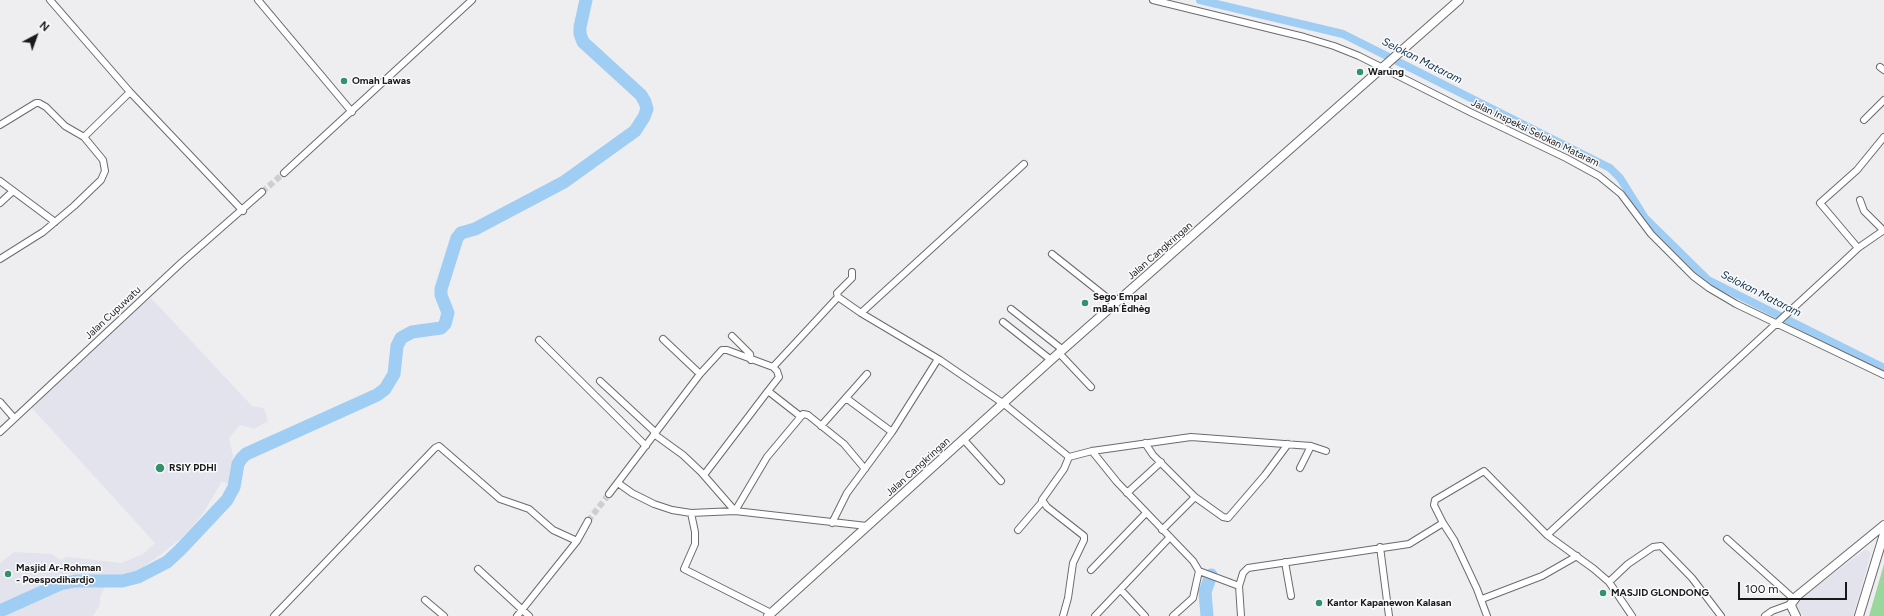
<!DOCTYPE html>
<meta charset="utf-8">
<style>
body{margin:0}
#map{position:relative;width:1884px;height:616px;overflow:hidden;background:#eeeef0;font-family:Figtree,sans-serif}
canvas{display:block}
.north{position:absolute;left:16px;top:16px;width:40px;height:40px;-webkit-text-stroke:3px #fbfbfe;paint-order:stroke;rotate:41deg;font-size:11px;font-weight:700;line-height:16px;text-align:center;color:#191919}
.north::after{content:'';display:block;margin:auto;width:14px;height:18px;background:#191919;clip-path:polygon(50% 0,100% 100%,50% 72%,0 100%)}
.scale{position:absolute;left:1738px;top:582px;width:109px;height:18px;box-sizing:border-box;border:2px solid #191919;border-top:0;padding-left:5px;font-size:12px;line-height:14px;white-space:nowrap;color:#191919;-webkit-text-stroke:3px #fbfbfe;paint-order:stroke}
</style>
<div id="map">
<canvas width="1884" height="616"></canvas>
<div class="north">N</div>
<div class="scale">100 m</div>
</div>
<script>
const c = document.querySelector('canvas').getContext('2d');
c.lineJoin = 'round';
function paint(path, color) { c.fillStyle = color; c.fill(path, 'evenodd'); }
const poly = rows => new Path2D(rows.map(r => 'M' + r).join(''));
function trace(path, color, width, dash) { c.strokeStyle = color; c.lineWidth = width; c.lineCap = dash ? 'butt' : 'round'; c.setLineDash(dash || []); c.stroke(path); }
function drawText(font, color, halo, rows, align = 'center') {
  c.font = font + ' Figtree,sans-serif'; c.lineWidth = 3; c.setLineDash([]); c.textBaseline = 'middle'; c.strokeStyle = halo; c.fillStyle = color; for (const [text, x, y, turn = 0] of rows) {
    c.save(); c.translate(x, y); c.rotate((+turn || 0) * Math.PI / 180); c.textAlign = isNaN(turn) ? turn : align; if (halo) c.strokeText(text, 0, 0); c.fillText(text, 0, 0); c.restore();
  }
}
paint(poly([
 [151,298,252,406,264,408,268,421,254,429,240,425,229,438,233,456,230,485,222,481,202,515,183,537,156,558,137,571,113,576,65,574,40,584,43,593,65,585,96,583,106,585,100,597,100,605,93,616,0,616,0,563,14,552,52,554,61,560,67,557,121,563,143,554,155,543,31,407,121,320],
 [1866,549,1871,553,1853,616,1803,616,1794,603]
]), '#e2e3ed');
paint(poly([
 [1884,564,1884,616,1869,616]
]), '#9ad79d');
trace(poly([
 [1200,0,1343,34,1610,168,1620,178,1645,218,1708,280,1884,368]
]), '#9fcdf3', 8);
trace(poly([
 [0,611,60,584,75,581,122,581,138,577,167,562,180,550,227,500,234,487,238,464,241,459,246,454,377,395,385,389,394,374,397,346,401,338,412,332,441,328,445,324,448,313,441,295,441,289,457,238,461,233,475,229,564,182,635,131,644,117,647,109,645,102,641,95,583,42,580,34,580,27,586,0],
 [1207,616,1205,592,1211,575]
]), '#9fcdf3', 13);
trace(poly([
 [262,192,284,173],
 [588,521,609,494]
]), '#ceced0', 6, [6, 3]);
const minor = poly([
 [50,0,130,92,243,211],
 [258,0,352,112],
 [1153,0,1304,37,1334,46,1359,56,1470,112,1566,158,1599,176,1621,194,1651,234,1693,276,1709,288,1736,304,1884,375],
 [1880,67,1884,70],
 [1864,120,1884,100],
 [0,125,36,103,39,103,46,107,65,126,84,137],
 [284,173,472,0],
 [0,181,55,222],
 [1860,200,1864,211,1884,231],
 [0,203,13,191],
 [1858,248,1820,203,1857,170,1884,137],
 [1052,254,1115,304],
 [0,259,43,232,74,206,101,180,105,171,103,160,84,137,130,92],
 [852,272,852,278,837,293,838,297,861,313,940,360,1004,404,1069,457],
 [1011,309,1063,350],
 [861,313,1024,164],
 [1003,322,1051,360],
 [732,336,750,354,751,360],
 [663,339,700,374],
 [539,340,646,446],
 [1059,353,1091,387],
 [773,367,838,297],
 [600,381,655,432],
 [846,398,892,432],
 [0,402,14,418],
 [821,426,867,374],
 [0,432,181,263,262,192],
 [654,434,683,455,701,472,735,511],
 [964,440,1001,481],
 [1145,443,1153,455,1195,497,1223,517,1228,518,1265,475,1288,444],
 [1092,451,1117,482,1193,561,1199,571,1239,586],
 [1069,457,1092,451,1191,437,1311,446,1326,451],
 [1300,468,1311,446],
 [704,475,768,391],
 [618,483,632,493,654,504,672,510,691,513,735,511,867,526],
 [1127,493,1161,462],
 [609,494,700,374,722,350,727,350,773,367,777,371,779,377,768,391,800,416],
 [735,511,767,457,803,414,808,415,844,444,865,469],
 [691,513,695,532,695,544,684,569,771,613],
 [832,523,847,493,892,432,938,359],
 [1443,523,1454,540,1477,589,1487,616],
 [1018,530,1042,502],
 [1162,530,1195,497],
 [1547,535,1842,263,1858,248,1884,230],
 [1727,539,1795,600],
 [1380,547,1389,616],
 [1285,562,1291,596],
 [478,569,529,616],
 [1091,570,1146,513],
 [1609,582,1628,564,1653,547,1661,546,1692,578,1721,616],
 [1121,590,1145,616],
 [1482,599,1542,576,1577,556],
 [425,600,444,616],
 [274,616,435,448,439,446,500,499,529,509,553,530,577,541],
 [517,616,577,541,588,521],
 [1063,616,1068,598,1073,563,1084,540,1084,536,1047,507,1042,500,1064,469,1069,457],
 [1095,616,1170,537],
 [1173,616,1193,598,1199,571],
 [1241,616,1239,586,1243,573,1248,568,1409,544,1443,523,1434,505,1435,500,1484,471,1547,535,1594,569,1609,582,1632,616],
 [1765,616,1772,611,1791,604]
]);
const secondary = poly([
 [768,616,1051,360,1459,0],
 [1796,616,1792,608,1791,604,1797,596,1884,525],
 [1859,616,1884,534]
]);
trace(minor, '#6b6b6d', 8);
trace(secondary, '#6b6b6d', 10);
trace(minor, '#fff', 6);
trace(secondary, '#fff', 8);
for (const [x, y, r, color] of [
 [1360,72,4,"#33926b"],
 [344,81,4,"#33926b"],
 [1085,303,4,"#33926b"],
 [160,468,5,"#33926b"],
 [8,574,4,"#33926b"],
 [1603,593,4,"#33926b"],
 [1319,603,4,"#33926b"]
]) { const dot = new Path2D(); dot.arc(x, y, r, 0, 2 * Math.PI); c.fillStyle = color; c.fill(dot); trace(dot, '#fbfbfe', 1.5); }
drawText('bold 10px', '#191919', '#fbfbfe', [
 ["Warung",1368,72],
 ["Omah Lawas",352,81],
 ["Sego Empal",1093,297],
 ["mBah Èdhèg",1093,309],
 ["RSIY PDHI",169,468],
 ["Masjid Ar-Rohman",16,568],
 ["- Poespodihardjo",16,580],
 ["MASJID GLONDONG",1611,593],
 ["Kantor Kapanewon Kalasan",1327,603]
], 'left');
drawText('10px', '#191919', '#fbfbfe', [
 ["Jalan Inspeksi Selokan Mataram",1535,133,26],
 ["Jalan Cangkringan",1160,251,-41],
 ["Jalan Cupuwatu",113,313,-43],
 ["Jalan Cangkringan",918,467,-42]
]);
drawText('italic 11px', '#082b44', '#fbfbfe', [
 ["Selokan Mataram",1422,61,27],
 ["Selokan Mataram",1761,294,27]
]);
</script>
